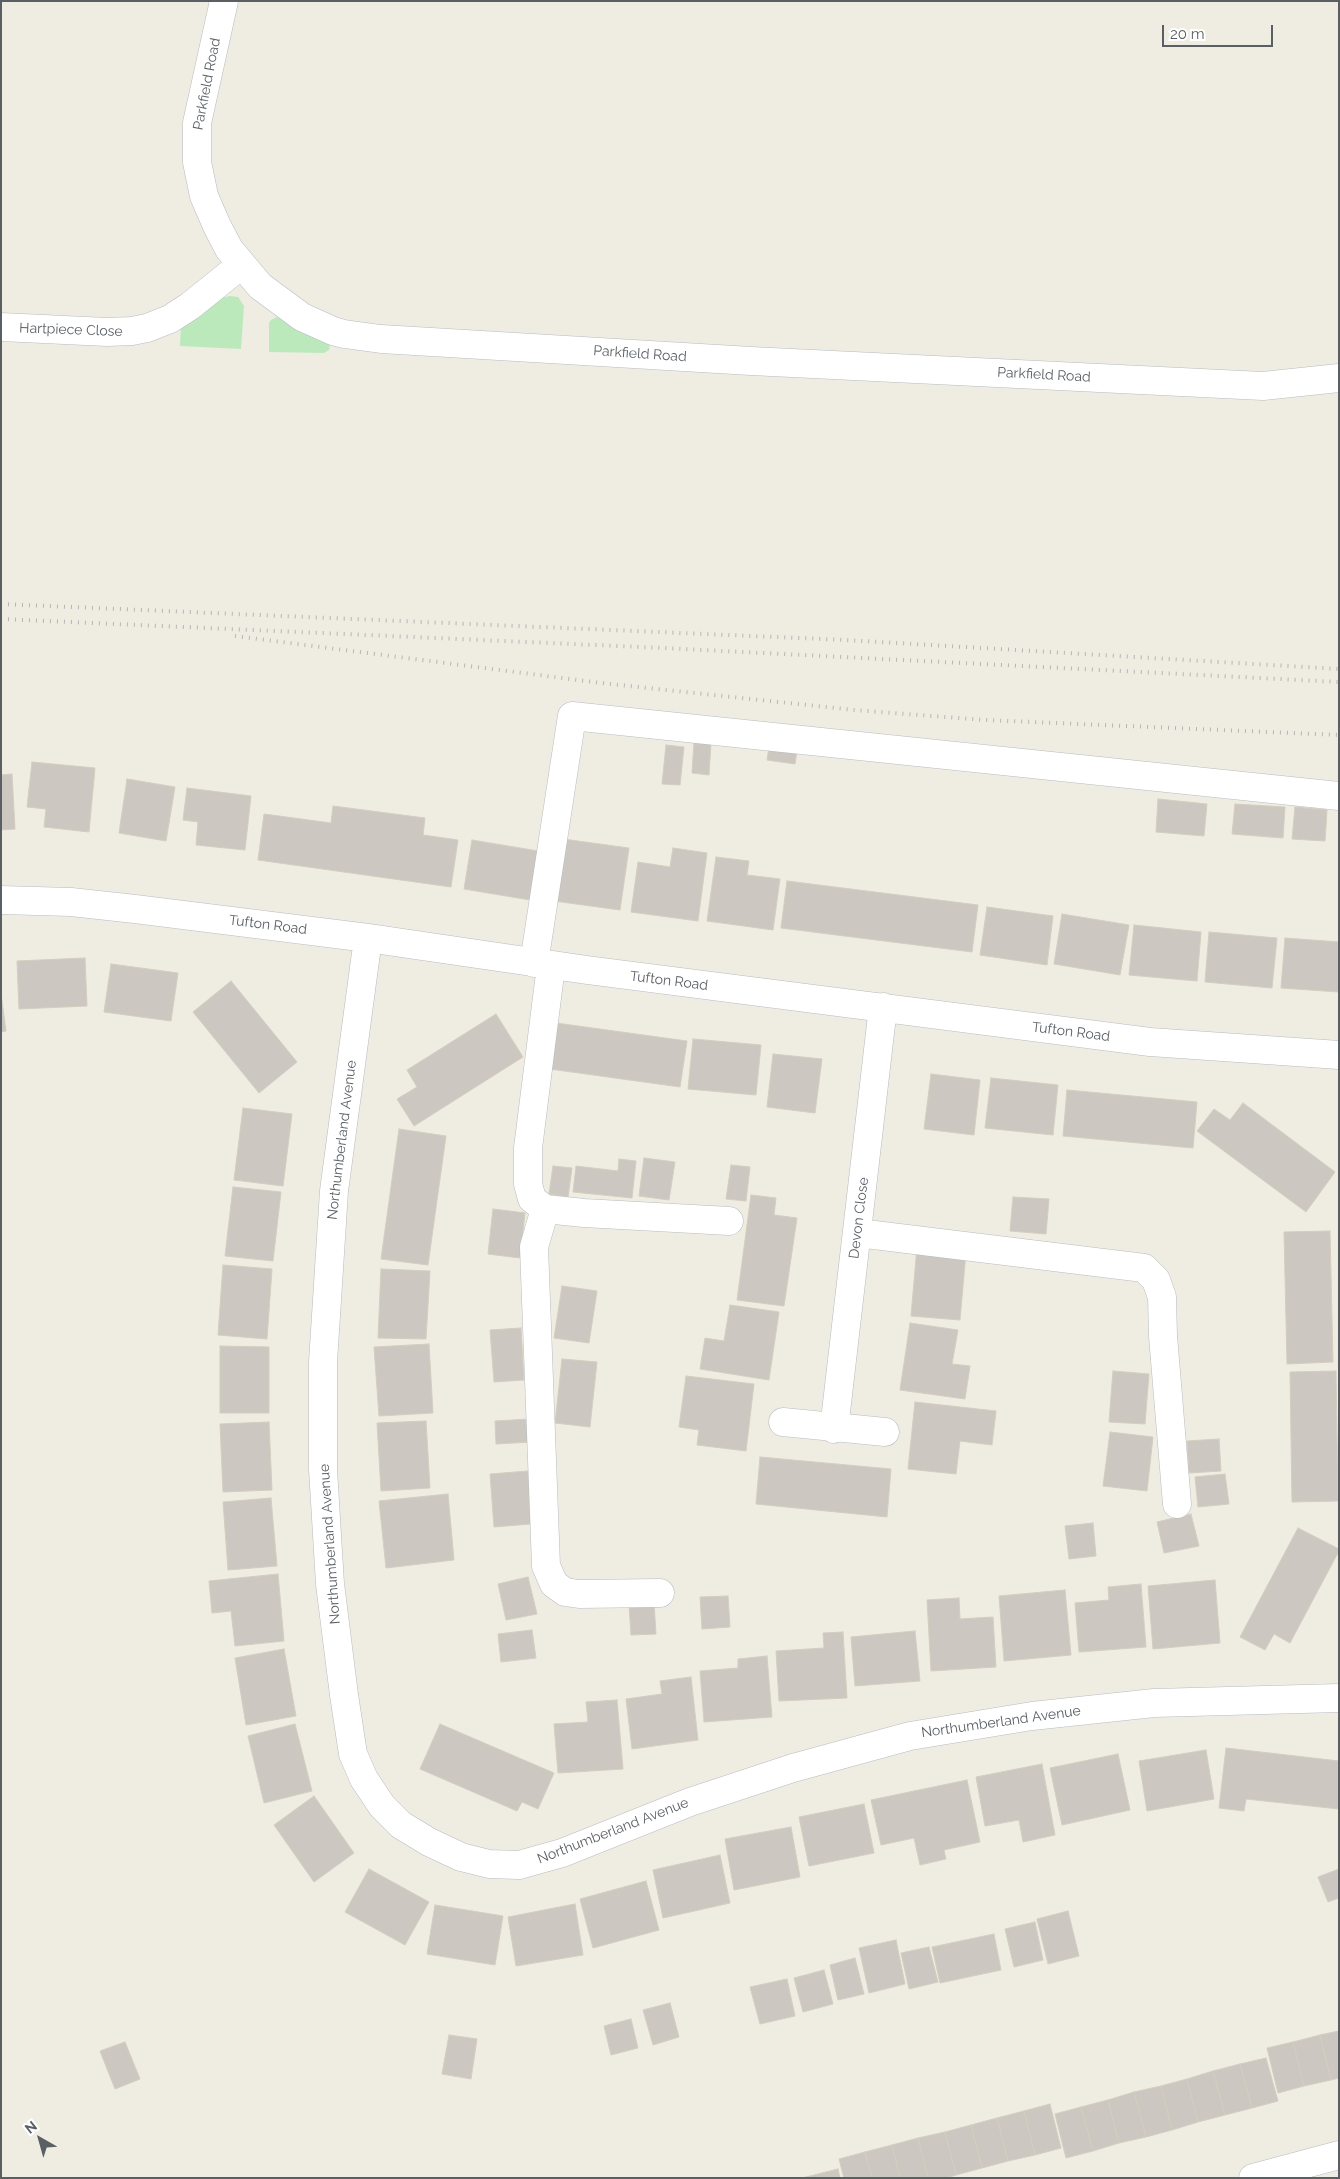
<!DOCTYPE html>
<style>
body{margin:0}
#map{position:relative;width:1340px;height:2179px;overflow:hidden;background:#efece2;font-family:Raleway,sans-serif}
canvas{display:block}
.frame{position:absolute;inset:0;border:2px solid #5a5f64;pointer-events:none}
.north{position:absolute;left:15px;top:2114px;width:50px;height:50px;-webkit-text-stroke:4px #fff;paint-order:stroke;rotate:322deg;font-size:14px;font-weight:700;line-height:20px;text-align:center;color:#5a5f64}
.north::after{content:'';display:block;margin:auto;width:18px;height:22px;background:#5a5f64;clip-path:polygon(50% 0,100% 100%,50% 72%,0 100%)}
.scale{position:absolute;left:1162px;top:25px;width:111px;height:22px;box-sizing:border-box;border:2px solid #5a5f64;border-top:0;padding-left:6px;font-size:15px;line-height:18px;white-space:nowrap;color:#5a5f64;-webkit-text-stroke:4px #fff;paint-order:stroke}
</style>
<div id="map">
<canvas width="1340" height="2179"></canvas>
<div class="frame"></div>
<div class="north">N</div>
<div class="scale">20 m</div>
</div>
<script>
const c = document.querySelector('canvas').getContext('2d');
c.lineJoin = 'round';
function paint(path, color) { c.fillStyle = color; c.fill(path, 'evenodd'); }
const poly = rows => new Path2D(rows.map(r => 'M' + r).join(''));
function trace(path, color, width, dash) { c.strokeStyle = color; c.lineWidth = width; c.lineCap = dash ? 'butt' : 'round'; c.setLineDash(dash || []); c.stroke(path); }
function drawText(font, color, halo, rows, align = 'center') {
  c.font = font + ' Raleway,sans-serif'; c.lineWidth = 4.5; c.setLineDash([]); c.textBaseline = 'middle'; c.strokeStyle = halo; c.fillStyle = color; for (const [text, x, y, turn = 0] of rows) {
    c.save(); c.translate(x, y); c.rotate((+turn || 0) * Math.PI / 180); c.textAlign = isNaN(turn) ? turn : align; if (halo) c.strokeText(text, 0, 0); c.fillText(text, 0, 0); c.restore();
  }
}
paint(poly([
 [230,296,238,297,244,306,241,349,180,346,181,323,217,299],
 [277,317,330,344,329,350,324,353,269,352,269,323,271,320]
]), '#bce9bb');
const building = poly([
 [770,741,798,745,795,764,767,760,770,741],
 [694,742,711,743,709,775,692,773,694,742],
 [666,745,684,747,680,785,662,784,666,745],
 [32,762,95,768,89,832,44,827,46,809,27,807,32,762],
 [12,774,15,829,1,830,1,775,12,774],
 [127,779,175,787,166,841,119,833,127,779],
 [187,788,251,796,245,850,196,845,198,822,183,820,187,788],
 [1158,799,1207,804,1204,836,1156,832,1158,799],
 [1235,804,1285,807,1283,838,1232,834,1235,804],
 [333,806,425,818,423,835,458,840,451,887,258,860,264,814,331,823,333,806],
 [1295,807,1327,810,1325,841,1292,839,1295,807],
 [563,839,629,848,620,910,554,901,563,839],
 [472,840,538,851,530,900,464,889,472,840],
 [673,848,707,853,698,921,631,912,638,862,670,867,673,848],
 [716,857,749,861,747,875,780,879,773,930,707,921,716,857],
 [787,881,978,905,972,952,781,928,787,881],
 [987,907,1053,916,1047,965,980,955,987,907],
 [1062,914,1129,925,1120,975,1054,964,1062,914],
 [1134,925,1201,932,1197,981,1129,975,1134,925],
 [1209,932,1277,938,1272,988,1205,982,1209,932],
 [1285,938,1339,942,1339,992,1281,988,1285,938],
 [85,958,87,1006,19,1009,17,961,85,958],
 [111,964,178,973,171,1021,104,1012,111,964],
 [231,981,297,1062,259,1093,193,1012,231,981],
 [1,994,6,1031,1,1032,1,994],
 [496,1014,523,1057,414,1126,397,1099,417,1087,407,1070,496,1014],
 [556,1023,687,1041,680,1087,550,1069,556,1023],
 [693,1039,761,1045,756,1095,688,1089,693,1039],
 [773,1054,822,1059,815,1113,767,1107,773,1054],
 [931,1074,980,1080,974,1135,924,1129,931,1074],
 [991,1078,1058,1085,1053,1135,985,1128,991,1078],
 [1067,1090,1197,1102,1193,1148,1063,1136,1067,1090],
 [1243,1103,1335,1172,1306,1212,1197,1131,1214,1109,1230,1120,1243,1103],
 [243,1108,292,1114,283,1186,234,1180,243,1108],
 [399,1129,446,1136,428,1265,381,1259,399,1129],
 [644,1158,675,1162,669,1200,639,1196,644,1158],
 [619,1159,636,1161,632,1198,573,1192,576,1166,618,1171,619,1159],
 [731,1165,750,1167,746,1201,726,1199,731,1165],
 [553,1166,572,1168,568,1197,549,1194,553,1166],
 [233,1187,281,1192,273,1261,225,1256,233,1187],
 [751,1195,776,1198,774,1215,797,1218,784,1306,737,1300,751,1195],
 [1013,1197,1049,1199,1046,1234,1010,1231,1013,1197],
 [493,1209,525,1213,520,1258,488,1254,493,1209],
 [1330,1231,1333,1362,1287,1364,1284,1232,1330,1231],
 [917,1247,966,1252,960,1320,911,1316,917,1247],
 [223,1265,272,1269,267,1339,218,1335,223,1265],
 [381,1269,430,1271,426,1339,378,1338,381,1269],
 [562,1286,597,1291,589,1343,554,1338,562,1286],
 [730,1305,779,1312,769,1380,700,1369,705,1338,724,1341,730,1305],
 [910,1323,958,1330,952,1364,970,1366,965,1399,900,1390,910,1323],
 [521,1328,524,1380,494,1382,490,1330,521,1328],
 [429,1344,433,1413,379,1416,374,1347,429,1344],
 [220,1346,269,1347,269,1413,220,1413,220,1346],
 [562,1359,597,1362,590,1427,555,1423,562,1359],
 [1113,1371,1149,1374,1145,1424,1109,1422,1113,1371],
 [1336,1371,1338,1501,1292,1502,1290,1372,1336,1371],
 [686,1376,754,1384,746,1451,697,1445,699,1430,679,1427,686,1376],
 [915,1402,996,1411,992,1445,960,1441,956,1474,908,1469,915,1402],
 [530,1419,531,1442,496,1444,495,1421,530,1419],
 [426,1421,430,1488,381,1491,377,1423,426,1421],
 [269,1422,272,1490,223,1492,220,1424,269,1422],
 [1110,1432,1153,1437,1147,1491,1103,1486,1110,1432],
 [1219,1439,1221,1471,1189,1473,1187,1441,1219,1439],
 [760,1457,891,1469,887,1517,756,1504,760,1457],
 [528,1471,531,1524,494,1527,490,1474,528,1471],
 [1225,1474,1229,1504,1198,1507,1195,1477,1225,1474],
 [448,1494,454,1560,386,1568,379,1501,448,1494],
 [271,1498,277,1566,228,1570,223,1502,271,1498],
 [1191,1514,1199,1546,1164,1553,1157,1522,1191,1514],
 [1093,1523,1096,1556,1069,1559,1065,1526,1093,1523],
 [1298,1528,1339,1549,1339,1551,1290,1643,1274,1634,1265,1650,1240,1637,1298,1528],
 [278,1574,284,1641,235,1646,231,1611,212,1613,209,1581,278,1574],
 [528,1577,537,1614,506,1620,498,1584,528,1577],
 [1215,1580,1220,1643,1153,1649,1148,1586,1215,1580],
 [1141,1584,1146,1647,1079,1652,1075,1603,1109,1600,1108,1587,1141,1584],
 [1065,1590,1071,1655,1004,1661,999,1596,1065,1590],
 [728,1596,730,1627,702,1629,700,1597,728,1596],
 [959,1598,960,1619,993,1617,996,1667,931,1671,927,1600,959,1598],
 [654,1603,656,1634,631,1635,629,1605,654,1603],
 [532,1630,536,1658,501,1662,498,1634,532,1630],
 [915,1631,920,1681,855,1686,851,1637,915,1631],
 [843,1632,847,1698,779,1701,776,1651,824,1648,823,1633,843,1632],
 [284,1649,296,1716,246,1725,235,1658,284,1649],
 [767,1656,772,1717,704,1722,700,1671,738,1668,738,1659,767,1656],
 [691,1677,698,1740,632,1749,626,1699,662,1694,660,1681,691,1677],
 [617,1700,623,1769,558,1773,554,1724,588,1722,586,1702,617,1700],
 [295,1724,312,1791,264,1803,248,1736,295,1724],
 [440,1724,554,1773,538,1809,522,1802,517,1811,420,1769,440,1724],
 [1226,1748,1339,1761,1339,1809,1246,1799,1244,1811,1219,1808,1226,1748],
 [1206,1750,1214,1799,1147,1811,1139,1761,1206,1750],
 [1118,1754,1130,1810,1062,1825,1050,1768,1118,1754],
 [1042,1764,1055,1835,1023,1842,1019,1820,985,1826,976,1777,1042,1764],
 [967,1780,980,1842,944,1850,946,1859,920,1865,914,1838,881,1845,871,1800,967,1780],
 [314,1796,354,1853,314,1882,274,1825,314,1796],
 [864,1804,874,1853,809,1866,799,1817,864,1804],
 [791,1827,800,1877,734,1890,725,1839,791,1827],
 [720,1855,730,1903,663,1918,653,1870,720,1855],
 [369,1869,429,1902,405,1945,345,1912,369,1869],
 [1339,1869,1339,1898,1328,1902,1318,1877,1339,1869],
 [646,1881,659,1930,593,1948,580,1899,646,1881],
 [575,1904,583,1955,516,1966,508,1917,575,1904],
 [435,1905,503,1916,495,1965,427,1954,435,1905],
 [1068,1911,1079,1956,1048,1964,1037,1919,1068,1911],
 [1035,1922,1043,1960,1014,1967,1005,1929,1035,1922],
 [994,1934,1001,1970,940,1983,932,1947,994,1934],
 [896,1940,905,1984,869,1993,859,1948,896,1940],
 [929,1947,938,1982,909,1989,901,1953,929,1947],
 [855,1958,864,1994,838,2000,830,1965,855,1958],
 [824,1970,833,2004,803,2012,794,1978,824,1970],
 [787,1979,795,2016,760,2024,750,1987,787,1979],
 [670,2003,679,2037,653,2045,643,2010,670,2003],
 [631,2019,638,2048,611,2055,604,2026,631,2019],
 [1339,2031,1339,2078,1331,2080,1320,2035,1339,2031],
 [449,2035,477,2039,471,2079,442,2074,449,2035],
 [1320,2035,1331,2080,1304,2086,1293,2042,1320,2035],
 [125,2042,140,2079,115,2089,100,2051,125,2042],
 [1293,2042,1304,2086,1278,2093,1267,2048,1293,2042],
 [1266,2058,1278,2101,1252,2108,1240,2064,1266,2058],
 [1240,2064,1252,2108,1225,2115,1213,2071,1240,2064],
 [1213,2071,1225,2115,1198,2122,1187,2079,1213,2071],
 [1187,2079,1198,2122,1172,2130,1161,2086,1187,2079],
 [1161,2086,1172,2130,1146,2137,1134,2092,1161,2086],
 [1134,2092,1146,2137,1119,2143,1108,2100,1134,2092],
 [1108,2100,1119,2143,1093,2151,1081,2107,1108,2100],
 [1050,2104,1061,2148,1035,2155,1024,2111,1050,2104],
 [1081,2107,1093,2151,1066,2158,1055,2114,1081,2107],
 [1024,2111,1035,2155,1008,2161,997,2118,1024,2111],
 [997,2118,1008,2161,982,2168,971,2125,997,2118],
 [971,2125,982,2168,956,2175,945,2132,971,2125],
 [945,2132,956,2175,946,2178,928,2178,918,2138,945,2132],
 [918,2138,928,2178,900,2178,892,2145,918,2138],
 [892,2145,900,2178,872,2178,865,2152,892,2145],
 [865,2152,872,2178,844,2178,839,2159,865,2152],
 [838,2169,840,2178,802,2178,838,2169]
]);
paint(building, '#ccc8c1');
trace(building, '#d4cdbf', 1);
const minor = poly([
 [224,1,197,123,197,162,204,196,217,226,229,249,260,286,302,317,333,331,344,334,381,339,751,361,1263,386,1339,378],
 [1,327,107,332,132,331,147,328,170,319,190,306,241,265],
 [1,900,71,902,135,909,368,938,587,970,1150,1042,1339,1055],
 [368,938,334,1191,323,1362,323,1469,330,1584,344,1695,353,1754,364,1779,382,1806,401,1825,429,1842,461,1857,489,1864,519,1865,562,1853,690,1802,793,1768,910,1736,1032,1716,1154,1703,1339,1698],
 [534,963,572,716,1339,796],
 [551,966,528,1148,528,1184,532,1199,545,1209,584,1213,729,1221],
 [545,1209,534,1247,546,1566,554,1584,565,1592,579,1594,660,1593],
 [858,1233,1144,1268,1156,1280,1162,1297,1163,1336,1177,1504],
 [783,1422,885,1432],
 [834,1429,883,1007],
 [1253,2178,1339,2155]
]);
trace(minor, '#b7bbc0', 29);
trace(minor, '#fff', 28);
trace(poly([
 [1,604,846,640,1339,669],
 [1,619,664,648,1339,682],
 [235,636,601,683,854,710,985,720,1339,735]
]), '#b4b5b5', 4, [1, 6]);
drawText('14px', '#5a5f64', '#fff', [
 ["Parkfield Road",207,84,-79],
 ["Hartpiece Close",71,330,2],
 ["Parkfield Road",640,354,4],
 ["Parkfield Road",1044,375,3],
 ["Tufton Road",268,925,7],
 ["Tufton Road",669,981,7],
 ["Tufton Road",1071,1032,7],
 ["Northumberland Avenue",342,1140,-83],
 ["Devon Close",859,1218,-83],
 ["Northumberland Avenue",330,1544,-94],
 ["Northumberland Avenue",1001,1722,-8],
 ["Northumberland Avenue",613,1831,-21]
]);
</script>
